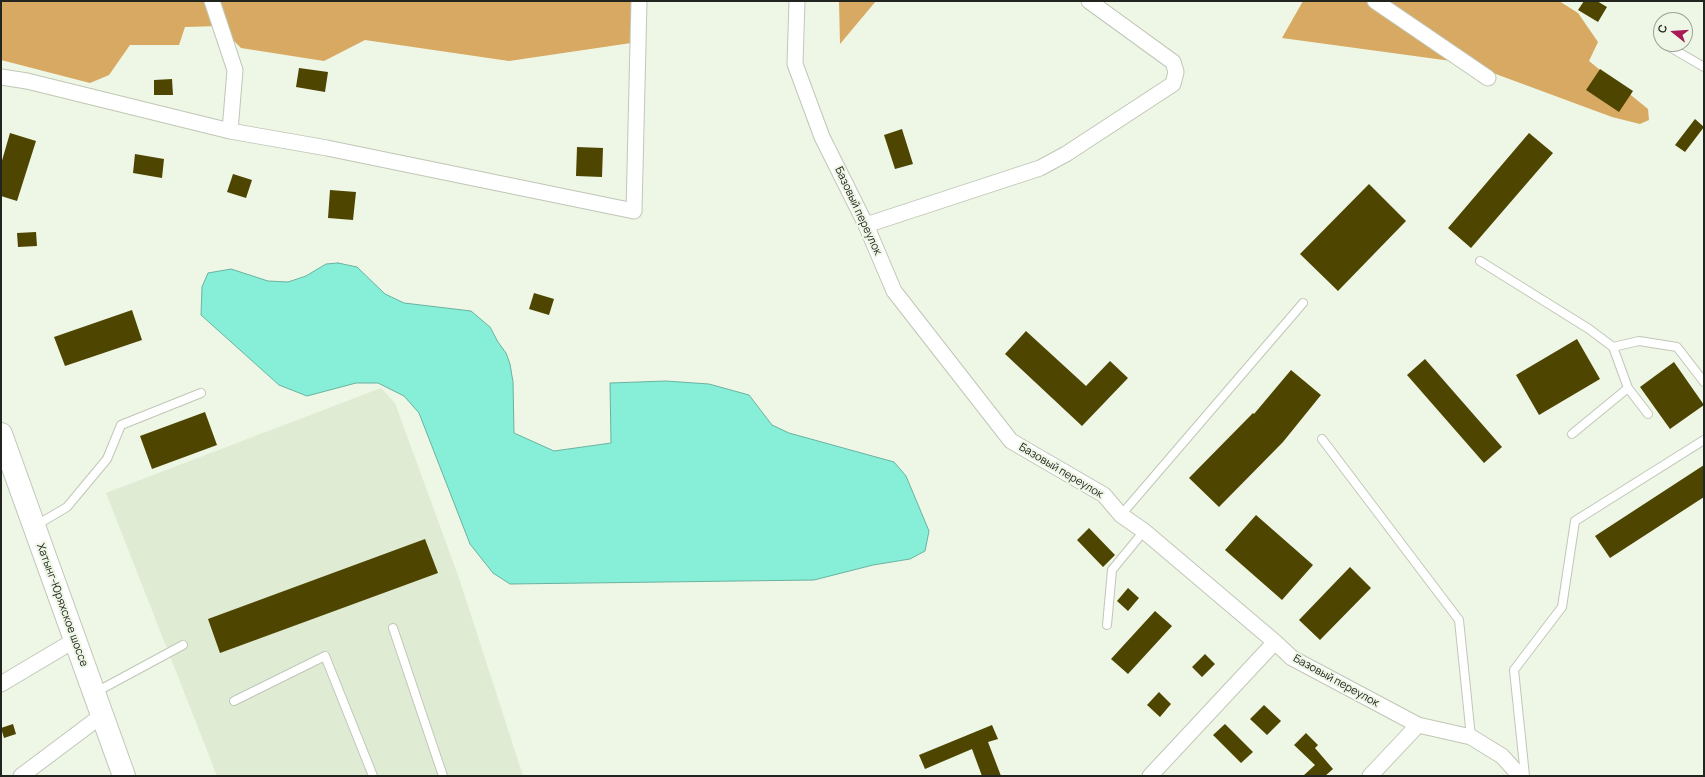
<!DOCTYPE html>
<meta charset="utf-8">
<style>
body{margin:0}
#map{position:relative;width:1705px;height:777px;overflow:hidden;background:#eef6e5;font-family:Manrope,sans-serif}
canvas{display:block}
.frame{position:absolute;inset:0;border:2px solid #22251f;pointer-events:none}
.north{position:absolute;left:1653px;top:12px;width:40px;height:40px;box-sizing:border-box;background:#eef6e5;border:1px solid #9ca296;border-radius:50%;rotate:287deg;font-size:11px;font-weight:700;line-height:16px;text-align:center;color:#22251f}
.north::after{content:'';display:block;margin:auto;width:14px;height:18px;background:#a91a56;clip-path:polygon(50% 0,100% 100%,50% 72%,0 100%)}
</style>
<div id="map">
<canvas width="1705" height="777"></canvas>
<div class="frame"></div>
<div class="north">С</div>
</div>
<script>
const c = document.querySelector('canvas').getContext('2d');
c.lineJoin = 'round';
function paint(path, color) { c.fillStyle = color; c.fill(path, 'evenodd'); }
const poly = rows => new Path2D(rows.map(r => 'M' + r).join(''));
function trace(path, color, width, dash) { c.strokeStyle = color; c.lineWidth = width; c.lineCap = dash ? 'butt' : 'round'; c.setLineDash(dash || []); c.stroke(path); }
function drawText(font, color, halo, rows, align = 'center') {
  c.font = font + ' Manrope,sans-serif'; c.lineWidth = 4; c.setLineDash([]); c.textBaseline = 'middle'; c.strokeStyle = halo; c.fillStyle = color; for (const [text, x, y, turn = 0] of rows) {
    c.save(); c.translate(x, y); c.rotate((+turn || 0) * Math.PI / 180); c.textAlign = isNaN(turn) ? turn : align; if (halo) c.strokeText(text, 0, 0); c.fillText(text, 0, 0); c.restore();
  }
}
paint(poly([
 [381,388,395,403,460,581,523,776,217,776,106,493]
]), '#e0ebd3');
paint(poly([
 [1,1,632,1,631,43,509,61,365,40,324,61,241,48,219,26,185,27,179,45,130,45,109,75,90,83,1,60],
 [839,1,876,1,840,44],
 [1303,1,1559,1,1578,13,1598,42,1589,61,1648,109,1649,120,1640,124,1612,117,1466,63,1282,38]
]), '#d7a962');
const water = poly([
 [338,263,357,267,385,294,404,303,471,311,490,327,498,342,506,353,510,364,513,382,514,433,554,451,611,443,610,383,666,381,709,384,749,395,772,425,789,433,894,462,906,476,929,531,925,551,910,559,873,565,814,580,510,584,493,573,470,544,419,413,404,396,378,383,356,383,307,396,279,385,201,315,202,287,208,273,231,269,268,281,288,282,306,276,326,264,338,263]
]);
paint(water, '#87efd7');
trace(water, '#69b2a0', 1);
paint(poly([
 [1584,1,1597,1,1607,7,1598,22,1578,10],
 [299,68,328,72,325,92,296,87],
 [1600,69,1633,91,1619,112,1586,90],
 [172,79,173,95,154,95,154,80],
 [1695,119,1704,127,1685,152,1675,145],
 [902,129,913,164,895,169,884,135],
 [10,133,36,141,17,201,1,196,1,164],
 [1529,133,1553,153,1471,248,1448,228],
 [577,147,603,148,602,177,576,176],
 [135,154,164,159,162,178,133,173],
 [233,174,252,180,246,198,227,192],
 [1369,184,1406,221,1338,291,1300,254],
 [330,190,356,192,353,220,328,218],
 [36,232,37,246,18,247,17,233],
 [534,293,554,299,549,315,529,309],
 [132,310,142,340,65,366,54,337],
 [1026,331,1086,386,1110,361,1128,378,1082,426,1005,354],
 [1577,339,1600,379,1539,415,1516,375],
 [1425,359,1502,447,1484,463,1407,375],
 [1674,362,1704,405,1670,429,1640,387],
 [1291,370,1321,395,1283,442,1219,507,1189,478,1253,413,1254,414],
 [205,412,217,445,152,469,140,436],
 [1704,465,1704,497,1610,558,1595,536],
 [1256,515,1313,565,1282,600,1225,550],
 [1089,528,1115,555,1103,567,1077,540],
 [425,539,438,573,220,653,208,619],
 [1350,567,1371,588,1320,640,1299,620],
 [1128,588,1139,598,1128,611,1117,601],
 [1155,611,1172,626,1128,674,1111,659],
 [1205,654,1215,664,1202,677,1192,667],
 [1159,692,1171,704,1160,717,1147,705],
 [1264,705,1281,721,1267,735,1250,719],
 [13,724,16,734,4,738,1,728],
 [1225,724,1253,752,1241,763,1213,735],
 [992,725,998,739,988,742,1001,776,982,776,972,749,925,769,919,755],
 [1306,733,1318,745,1315,748,1333,769,1325,776,1303,776,1315,765,1294,745]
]), '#4e4600');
const lane = poly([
 [1668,46,1704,67],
 [1480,261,1589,329,1613,347,1639,341,1677,347,1704,382],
 [1613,347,1628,388,1648,414],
 [1572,434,1628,388],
 [1322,439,1459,620,1471,737],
 [1121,515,1303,303],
 [35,526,67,507,107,459,121,425,201,393],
 [1107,625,1112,570,1144,531],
 [393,628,443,776],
 [96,692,183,645],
 [234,701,325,656,373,776],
 [1525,776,1514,670,1562,607,1575,521,1704,440]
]);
const street = poly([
 [212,1,235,70,230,131],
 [797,1,795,64,822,137,866,225,894,291,1011,441,1104,495,1121,515,1144,531,1275,642,1292,658,1418,725,1471,737,1502,756,1520,776],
 [1375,1,1488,78],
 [1,77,27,81,230,131,327,148,634,211,639,1],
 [866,225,1040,168,1066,154,1173,84,1176,72,1173,62,1089,1],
 [1,684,75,640],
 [21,776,101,716],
 [1150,776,1275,642],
 [1370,776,1418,725]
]);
const secondary = poly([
 [1,434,124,776]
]);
trace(lane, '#c0c7b7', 10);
trace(street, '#c0c7b7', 17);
trace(secondary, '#c0c7b7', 24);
trace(lane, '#fff', 8);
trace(street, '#fff', 15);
trace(secondary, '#fff', 22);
drawText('11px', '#22251f', '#eef6e5', [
 ["Базовый переулок",858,211,65],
 ["Базовый переулок",1061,471,31],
 ["Хатынг-Юряхское шоссе",62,605,70],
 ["Базовый переулок",1336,681,29]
]);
</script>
